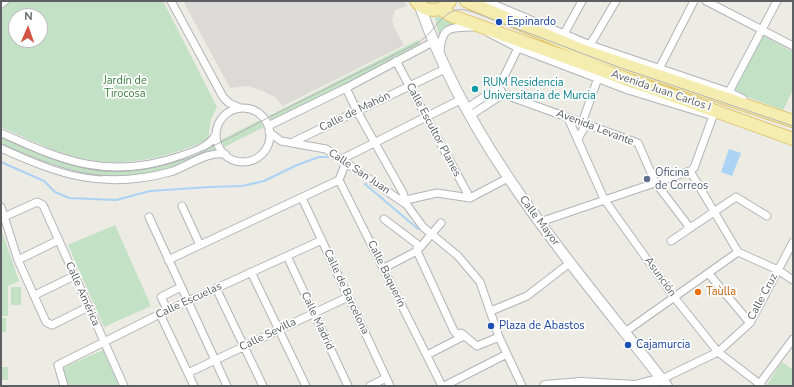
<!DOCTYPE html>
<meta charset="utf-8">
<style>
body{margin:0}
#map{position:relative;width:794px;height:387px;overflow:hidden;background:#ecebe4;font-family:"Nunito Sans",sans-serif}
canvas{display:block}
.frame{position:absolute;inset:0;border:2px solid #5c5e62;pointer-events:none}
.north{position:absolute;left:8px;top:8px;width:40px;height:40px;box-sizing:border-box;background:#fff;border:1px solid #bebfc0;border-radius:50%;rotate:2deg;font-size:11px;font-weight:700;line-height:16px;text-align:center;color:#5c5e62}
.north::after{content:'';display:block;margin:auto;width:14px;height:18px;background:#d35443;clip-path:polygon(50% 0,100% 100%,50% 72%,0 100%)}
</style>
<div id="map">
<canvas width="794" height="387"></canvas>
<div class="frame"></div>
<div class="north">N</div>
</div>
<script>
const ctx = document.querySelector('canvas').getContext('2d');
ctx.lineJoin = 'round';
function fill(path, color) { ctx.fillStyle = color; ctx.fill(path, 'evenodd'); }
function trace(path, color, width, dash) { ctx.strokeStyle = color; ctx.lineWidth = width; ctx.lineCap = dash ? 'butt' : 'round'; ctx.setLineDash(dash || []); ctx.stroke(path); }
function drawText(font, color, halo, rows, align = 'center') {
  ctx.font = font + ' "Nunito Sans",sans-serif'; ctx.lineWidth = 3.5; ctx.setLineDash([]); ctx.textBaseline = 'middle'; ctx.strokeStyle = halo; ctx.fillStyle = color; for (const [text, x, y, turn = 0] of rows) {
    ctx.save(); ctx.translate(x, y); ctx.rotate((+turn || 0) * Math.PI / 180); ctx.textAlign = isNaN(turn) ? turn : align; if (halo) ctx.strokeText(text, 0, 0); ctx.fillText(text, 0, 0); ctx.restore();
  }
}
fill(new Path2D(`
 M 183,1 L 404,1 L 407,6 L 395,10 L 392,20 L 394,27 L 404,45 L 283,106 L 275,97 L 265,92 L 248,86 L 230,88 Z`), '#dbdad6');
fill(new Path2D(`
 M 11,1 L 163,1 L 217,107 L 211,119 L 208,140 C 171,156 130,167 89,160 C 60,155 28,139 1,127 L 1,10 ZM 16,16 L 40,16 L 40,40 L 16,40 Z
 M 435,17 L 439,17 L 457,23 L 443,29 L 439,36 Z
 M 762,35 L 793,52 L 793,90 L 783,110 L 731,91 Z
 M 418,40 L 422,46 L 273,122 L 269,116 Z
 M 260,120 L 264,127 L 224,147 L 221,140 Z
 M 1,134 L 44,154 L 122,169 L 212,144 L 216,150 L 165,172 L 111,179 L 67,173 L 1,146 Z
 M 115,225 L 151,306 L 104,327 L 68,245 Z
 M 1,229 L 19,281 L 8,286 L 8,316 L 1,316 Z
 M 11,287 L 21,287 L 21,305 L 11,305 Z
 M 1,318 L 6,318 L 6,332 L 1,332 Z
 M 103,350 L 119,386 L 69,386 L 62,368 Z
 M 782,362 L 793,370 L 793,386 L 766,386 Z
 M 1,367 L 8,367 L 8,380 L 1,380 Z`), '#c3e1c4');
fill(new Path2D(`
 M 729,149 L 741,153 L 732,176 L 721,172 Z`), '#acd2f4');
trace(new Path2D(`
 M 1,162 L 44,181 L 55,192 L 69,198 L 116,200 L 150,191 L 209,187 L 242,186 L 264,181 L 297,165 L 319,157 L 330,157 L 340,163
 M 365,184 L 418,229`), '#acd2f4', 2);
const street = new Path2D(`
 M 171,1 L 223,97 L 229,103 L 240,108
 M 486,1 L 590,45 L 729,92 L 743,99
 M 706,1 L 793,46
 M 1,4 L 5,1
 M 489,33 L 518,48 L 628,90 L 713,116
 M 564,34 L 582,1
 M 590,45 L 616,1
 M 440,53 C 441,27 449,27 473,27
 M 396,61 L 470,198
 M 659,69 L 694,1
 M 346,88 L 357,111 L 403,193 L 407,205
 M 729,92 L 777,1
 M 503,94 L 638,143 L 655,182 L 690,228
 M 503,94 L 499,87 L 518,48
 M 467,108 L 499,87
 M216 135a27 27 0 1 1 54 0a27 27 0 1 1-54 0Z
 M 471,115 L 503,94
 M 568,118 L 604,199 L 674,297 L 718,352 L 761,385
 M 582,123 L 598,78
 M 268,126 L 346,88 L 433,42
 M 269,132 L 281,141 L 326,149 L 407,205 L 423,227 L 458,256 L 480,282 L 499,337 L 522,386
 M 1,133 C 65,162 110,180 181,156 C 193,152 210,147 216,134
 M 578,139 L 586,124
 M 295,141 L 447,68
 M 1,148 C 61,175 104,190 170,172 C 187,167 206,151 225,154
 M 342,159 L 462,99
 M 346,162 L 339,180 L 442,386
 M 690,171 L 738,252
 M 302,198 L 390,386
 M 406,200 L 437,193 L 470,198 L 508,178
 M 182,206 L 200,245
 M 1,207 L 18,260 L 46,322 L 52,325 L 88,307
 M 4,217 L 37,202 L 43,205 L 124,386
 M 149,217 L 227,386
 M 384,219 L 417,244 L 417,251 L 454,331 L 458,335 L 461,333 L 477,346 L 499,337
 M 540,222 L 690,171 L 694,168 L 713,116
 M 671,241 L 736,197 L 767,216
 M 287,256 L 348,386
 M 18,260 L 59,240
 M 168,260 L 339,180
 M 384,268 L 417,251 L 441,223
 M 251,272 L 306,386
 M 709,274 L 750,323
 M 216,288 L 263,386
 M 35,295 L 74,276
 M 168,311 L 161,297 L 181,287
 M 491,311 L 527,296 L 571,262
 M 160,314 L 194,386
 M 625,332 L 738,252 L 778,270 L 793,280
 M 427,355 L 464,336
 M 188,373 L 348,297
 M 662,379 L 718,352 L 750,323 L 793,242
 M 64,386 L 58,365 L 160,314 L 322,240
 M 370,386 L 386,378
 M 444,386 L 507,354
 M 758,386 L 793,339`);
const secondary = new Path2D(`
 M 420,6 C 470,151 575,267 667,386
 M 545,386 L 581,383 L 635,386 L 662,379`);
const primary = new Path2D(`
 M 416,1 C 425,13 441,13 450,1
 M 466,1 L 581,50 L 793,121
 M 440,9 L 452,16 L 793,139`);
trace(street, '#b1b3b7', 9);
trace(secondary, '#b3b5b9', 12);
trace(primary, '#e0c369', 14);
trace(street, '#fff', 7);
trace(secondary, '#fff', 10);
trace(primary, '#f5ecb0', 12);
trace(new Path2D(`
 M 1,137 C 33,151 65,167 101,171 C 167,177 224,140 281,111 C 326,89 371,66 416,44 C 439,31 443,1 473,12 L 618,67 L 793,126
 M 1,144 C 34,159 66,174 102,176`), '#b3b4b4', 1);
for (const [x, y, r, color] of [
 [499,22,4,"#1a4fb4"],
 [475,89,4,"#0f9aa8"],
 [647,179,4,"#5c6f8a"],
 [698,292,4,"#e8710a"],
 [491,326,4,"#1a4fb4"],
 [628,345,4,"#1a4fb4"]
]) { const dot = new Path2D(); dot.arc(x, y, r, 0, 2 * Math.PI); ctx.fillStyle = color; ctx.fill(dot); trace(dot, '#fff', 1.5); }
drawText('11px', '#164399', '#fff', [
 ["Espinardo",507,22],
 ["Plaza de Abastos",499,326],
 ["Cajamurcia",636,345]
], 'left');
drawText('11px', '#3f7e44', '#fff', [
 ["Jardín de",125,81],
 ["Tirocosa",125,94]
]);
drawText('11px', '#0d838f', '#fff', [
 ["RUM Residencia",483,83],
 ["Universitaria de Murcia",483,96]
], 'left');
drawText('11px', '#5c5e62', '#fff', [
 ["Avenida Juan Carlos I",661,91,19],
 ["Calle de Mahón",355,112,-26],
 ["Avenida Levante",595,128,21],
 ["Calle Escultor Planes",433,130,62],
 ["Calle San Juan",359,172,34],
 ["Calle Mayor",539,221,53],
 ["Calle Baquerín",386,274,64],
 ["Asunción",660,277,54],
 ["Calle de Barcelona",346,292,65],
 ["Calle América",82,294,66],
 ["Calle Cruz",763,297,-62],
 ["Calle Escuelas",189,301,-25],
 ["Calle Madrid",317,321,65],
 ["Calle Sevilla",268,335,-26]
]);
drawText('11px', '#4e5e75', '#fff', [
 ["Oficina",655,173],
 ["de Correos",655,186]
], 'left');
drawText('11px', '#c56008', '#fff', [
 ["Taùlla",706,292]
], 'left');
</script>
